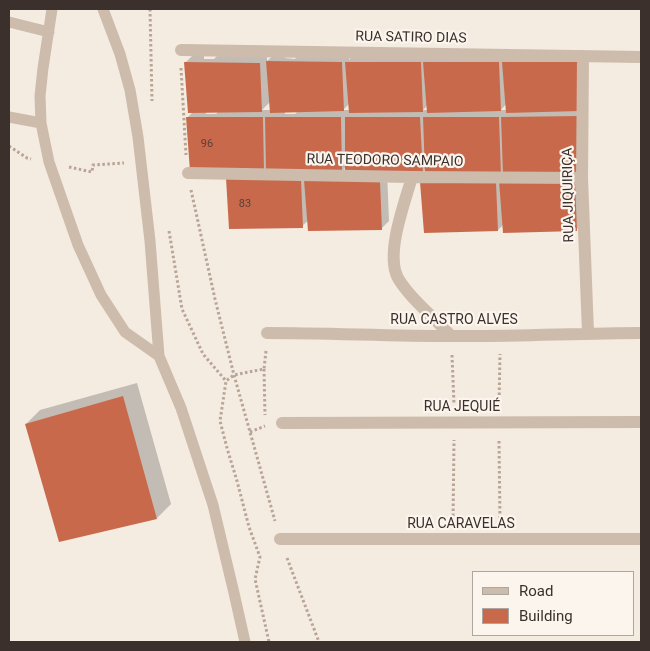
<!DOCTYPE html>
<meta charset="utf-8">
<style>
body{margin:0}
#map{position:relative;width:650px;height:651px;overflow:hidden;background:#f4ebe1;font-family:Roboto,sans-serif}
canvas{display:block}
.frame{position:absolute;inset:0;border:10px solid #3b302b;pointer-events:none}
.legend{position:absolute;left:472px;top:571px;width:162px;height:65px;box-sizing:border-box;background:#fbf5ee;border:1px solid #aea6a0;margin:0;padding:6px 9px;list-style:none;font-size:15px;color:#3b302b}
.legend li{display:flex;align-items:center;gap:10px;height:25px}
.legend b{width:25px;border:1px solid #aea6a0}
</style>
<div id="map">
<canvas width="650" height="651"></canvas>
<div class="frame"></div>
<ul class="legend">
<li><b style="height:6px;background:#cdbbac"></b>Road</li>
<li><b style="height:14px;background:#c8694b"></b>Building</li>
</ul>
</div>
<script>
const ctx = document.querySelector('canvas').getContext('2d');
ctx.lineJoin = 'round';
function fill(path, color) { ctx.fillStyle = color; ctx.fill(path, 'evenodd'); }
function trace(path, color, width, dash) { ctx.strokeStyle = color; ctx.lineWidth = width; ctx.lineCap = dash ? 'butt' : 'round'; ctx.setLineDash(dash || []); ctx.stroke(path); }
function drawText(font, color, halo, rows, align = 'center') {
  ctx.font = font + ' Roboto,sans-serif'; ctx.lineWidth = 4.5; ctx.setLineDash([]); ctx.textBaseline = 'middle'; ctx.strokeStyle = halo; ctx.fillStyle = color; for (const [text, x, y, turn = 0] of rows) {
    ctx.save(); ctx.translate(x, y); ctx.rotate((+turn || 0) * Math.PI / 180); ctx.textAlign = isNaN(turn) ? turn : align; if (halo) ctx.strokeText(text, 0, 0); ctx.fillText(text, 0, 0); ctx.restore();
  }
}
fill(new Path2D(`
 M 275,54 L 285,54 L 285,58 L 295,59 L 299,54 L 349,55 L 349,60 L 354,55 L 585,55 L 584,222 L 576,230 L 504,224 L 498,230 L 426,169 L 422,173 L 387,172 L 389,221 L 381,229 L 309,220 L 302,226 L 188,117 L 193,112 L 186,62 L 193,55 L 204,55 L 204,59 L 214,59 L 218,55 L 267,55 L 267,61 ZM 270,102 L 271,110 L 262,110 ZM 350,103 L 350,110 L 343,110 ZM 506,104 L 507,110 L 501,110 ZM 428,105 L 428,110 L 423,110 ZM 206,111 L 219,111 L 216,114 L 206,114 ZM 285,111 L 298,111 L 295,114 L 285,114 ZM 346,167 L 346,173 L 340,173 Z
 M 137,383 L 171,504 L 157,518 L 26,424 L 40,410 Z`), '#0003');
fill(new Path2D(`
 M 266,61 L 342,62 L 344,111 L 270,113 Z
 M 184,62 L 260,63 L 262,112 L 188,113 Z
 M 345,62 L 421,62 L 423,112 L 349,113 Z
 M 423,62 L 499,62 L 501,111 L 427,113 Z
 M 502,62 L 578,62 L 580,111 L 506,113 Z
 M 578,116 L 579,176 L 503,175 L 501,117 Z
 M 186,117 L 263,117 L 264,172 L 190,171 Z
 M 265,117 L 341,117 L 342,173 L 266,172 Z
 M 345,117 L 420,117 L 423,174 L 345,173 Z
 M 423,117 L 499,117 L 501,175 L 425,174 Z
 M 226,178 L 301,179 L 303,228 L 229,229 Z
 M 304,180 L 380,181 L 382,230 L 308,231 Z
 M 499,181 L 575,182 L 577,231 L 503,233 Z
 M 420,182 L 496,182 L 498,231 L 424,233 Z
 M 123,396 L 157,519 L 59,542 L 25,424 Z`), '#c8694b');
trace(new Path2D(`
 M 150,9 L 152,101
 M 181,68 L 186,155
 M 9,146 L 27,158 L 31,159
 M 69,167 L 92,172 L 93,165 L 124,163
 M 191,190 L 215,299 L 234,375 L 275,521
 M 169,231 L 182,309 L 203,354 L 226,381
 M 266,351 L 264,369 L 234,375 L 226,381 L 220,421 L 227,448 L 237,481 L 249,527 L 260,557 L 255,579 L 269,642
 M 452,355 L 454,404
 M 264,369 L 265,415
 M 499,405 L 500,354
 M 250,432 L 265,426
 M 499,441 L 500,520
 M 453,521 L 454,440
 M 287,558 L 319,642`), '#b9a596', 3, [2.5, 2.5]);
trace(new Path2D(`
 M 52,9 L 43,68 L 40,96 L 41,123 L 49,162 L 78,245 L 101,295 L 125,332 L 159,356
 M 103,9 L 120,54 L 130,90 L 138,137 L 150,241 L 159,356 L 181,408 L 213,505 L 234,593 L 245,642
 M 9,22 L 49,32
 M 9,117 L 41,123`), '#cdbbac', 11);
trace(new Path2D(`
 M 181,50 L 641,57
 M 583,56 L 582,178 L 588,333
 M 188,173 L 412,177 L 582,178
 M 412,177 C 405,202 386,251 397,276 C 399,281 404,287 408,292 C 421,308 438,321 451,336
 M 267,333 C 328,333 389,336 450,336 C 514,337 578,333 641,333
 M 282,423 L 641,422
 M 280,539 L 641,539`), '#cdbbac', 12);
drawText('11px', '#5e3e33', null, [
 ["96",207,144],
 ["83",245,204]
]);
drawText('14px', '#3b302b', '#fbf5ee', [
 ["RUA SATIRO DIAS",411,38,1],
 ["RUA TEODORO SAMPAIO",385,161,1],
 ["RUA JIQUIRIÇA",569,195,-91],
 ["RUA CASTRO ALVES",454,320],
 ["RUA JEQUIÉ",462,407],
 ["RUA CARAVELAS",461,524]
]);
</script>
